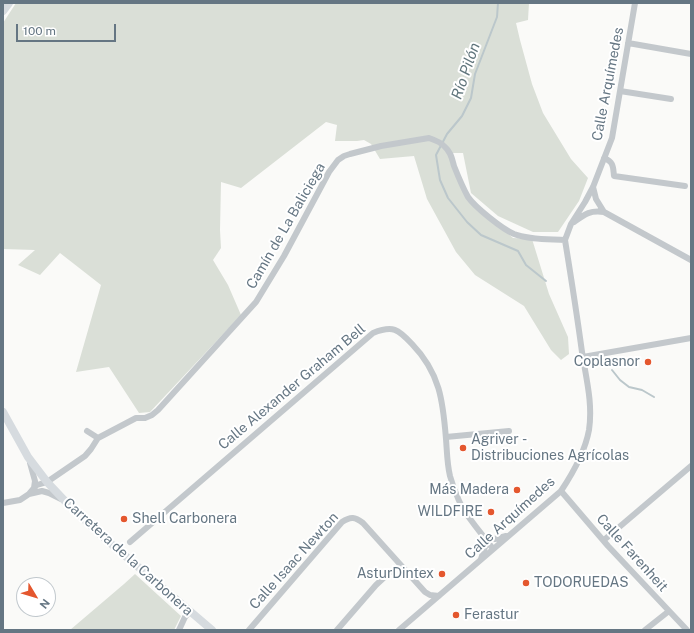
<!DOCTYPE html>
<meta charset="utf-8">
<style>
body{margin:0}
#map{position:relative;width:694px;height:633px;overflow:hidden;background:#fafaf8;font-family:"Public Sans",sans-serif}
canvas{display:block}
.frame{position:absolute;inset:0;border:4px solid #657683;pointer-events:none}
.north{position:absolute;left:16px;top:577px;width:40px;height:40px;box-sizing:border-box;background:#fff;border:1px solid #c1c8cd;border-radius:50%;rotate:128deg;font-size:11px;font-weight:700;line-height:16px;text-align:center;color:#657683}
.north::after{content:'';display:block;margin:auto;width:14px;height:18px;background:#e4572e;clip-path:polygon(50% 0,100% 100%,50% 72%,0 100%)}
.scale{position:absolute;left:16px;top:24px;width:100px;height:18px;box-sizing:border-box;border:2px solid #657683;border-top:0;padding-left:5px;font-size:12px;line-height:14px;white-space:nowrap;color:#657683;-webkit-text-stroke:3px #fff;paint-order:stroke}
</style>
<div id="map">
<canvas width="694" height="633"></canvas>
<div class="frame"></div>
<div class="north">N</div>
<div class="scale">100 m</div>
</div>
<script>
const ctx = document.querySelector('canvas').getContext('2d');
ctx.lineJoin = 'round';
function fill(path, color) { ctx.fillStyle = color; ctx.fill(path, 'evenodd'); }
function trace(path, color, width, dash) { ctx.strokeStyle = color; ctx.lineWidth = width; ctx.lineCap = dash ? 'butt' : 'round'; ctx.setLineDash(dash || []); ctx.stroke(path); }
function drawText(font, color, halo, rows, align = 'center') {
  ctx.font = font + ' "Public Sans",sans-serif'; ctx.lineWidth = 4; ctx.setLineDash([]); ctx.textBaseline = 'middle'; ctx.strokeStyle = halo; ctx.fillStyle = color; for (const [text, x, y, turn = 0] of rows) {
    ctx.save(); ctx.translate(x, y); ctx.rotate((+turn || 0) * Math.PI / 180); ctx.textAlign = isNaN(turn) ? turn : align; if (halo) ctx.strokeText(text, 0, 0); ctx.fillText(text, 0, 0); ctx.restore();
  }
}
fill(new Path2D(`
 M 16,3 L 529,3 L 528,20 L 516,23 L 520,40 L 532,84 L 543,113 L 571,159 L 588,178 L 579,201 L 558,232 L 533,232 L 498,216 L 471,193 L 463,153 L 450,153 L 467,195 L 513,238 L 532,239 L 549,294 L 568,337 L 569,354 L 561,360 L 551,350 L 524,306 L 475,275 L 456,252 L 427,199 L 414,156 L 380,159 L 371,144 L 364,140 L 357,141 L 335,141 L 337,125 L 326,122 L 241,188 L 221,182 L 220,230 L 221,248 L 213,260 L 228,285 L 241,315 L 150,412 L 139,413 L 109,367 L 76,372 L 101,285 L 60,253 L 40,275 L 18,265 L 35,250 L 3,249 L 3,23 Z
 M 135,574 L 181,616 L 174,630 L 70,630 L 124,584 Z`), '#dadfd7');
trace(new Path2D(`
 M 498,3 L 497,17 L 475,74 L 471,98 L 462,116 L 447,134 L 436,155 L 440,180 L 448,198 L 467,222 L 481,235 L 518,251 L 526,265 L 546,281
 M 612,370 L 620,380 L 629,387 L 642,390 L 654,397`), '#bbc7cb', 2);
trace(new Path2D(`
 M 628,43 L 691,54
 M 620,91 L 671,99
 M 604,158 C 614,162 613,167 614,176 L 685,186
 M 593,187 L 596,199 L 604,212
 M 574,222 C 585,214 590,210 604,212 L 691,260
 M 583,357 L 691,338
 M 87,431 L 98,438
 M 446,437 L 509,431
 M 30,463 L 35,481 L 34,488
 M 561,491 L 608,546 L 687,630
 M 29,494 L 34,488 L 37,485 L 47,482 L 85,456 L 91,449 L 98,438 L 136,418 L 145,418 L 152,415 L 158,410 L 256,302 L 284,256 L 329,172 L 338,160 L 344,156 L 350,154 L 381,146 L 429,138 C 435,140 441,142 445,147 C 451,152 452,159 454,166 C 458,176 463,188 468,197 C 475,207 502,229 514,234 C 530,240 548,239 565,240
 M 3,503 L 20,500 L 29,494 L 42,491 L 49,493 L 61,499
 M 484,537 L 495,539 L 506,536
 M 604,540 L 691,466
 M 130,542 L 373,333 C 393,325 398,329 412,344 C 440,373 443,401 446,439 C 447,451 447,464 450,476 C 453,486 457,497 462,507 C 471,522 483,535 493,549
 M 481,559 L 485,547 L 484,537
 M 179,630 L 185,617 L 190,611
 M 249,630 L 342,522 C 351,516 355,517 363,523 L 425,592 L 430,595 L 439,596
 M 337,630 L 376,585 L 390,572
 M 399,630 L 561,491 C 573,473 585,452 589,430 C 593,403 586,378 582,352 C 577,315 571,277 565,240 L 571,224 L 585,202 L 593,187 L 612,138 L 635,3
 M 645,630 L 669,611`), '#c3c8cc', 6);
trace(new Path2D(`
 M 3,11 L 9,3
 M 3,412 L 28,457 L 47,482 L 64,500 L 102,536 L 212,630`), '#d6dbdf', 8);
for (const [x, y, r, color] of [
 [648,362,4,"#e4572e"],
 [463,448,4,"#e4572e"],
 [517,490,4,"#e4572e"],
 [491,512,4,"#e4572e"],
 [124,519,4,"#e4572e"],
 [442,574,4,"#e4572e"],
 [526,583,4,"#e4572e"],
 [456,615,4,"#e4572e"]
]) { const dot = new Path2D(); dot.arc(x, y, r, 0, 2 * Math.PI); ctx.fillStyle = color; ctx.fill(dot); trace(dot, '#fff', 1.5); }
drawText('14px', '#657683', '#fff', [
 ["Calle Arquímedes",608,84,-79],
 ["Camín de La Baliciega",286,226,-60],
 ["Calle Alexander Graham Bell",292,387,-40],
 ["Calle Arquímedes",510,518,-42],
 ["Calle Farenheit",632,553,48],
 ["Carretera de la Carbonera",128,557,42],
 ["Calle Isaac Newton",294,561,-48]
]);
drawText('14px', '#657683', '#fff', [
 ["Coplasnor",640,362],
 ["Agriver -",471,440,"left"],
 ["Distribuciones Agrícolas",471,456,"left"],
 ["Más Madera",509,490],
 ["WILDFIRE",483,512],
 ["Shell Carbonera",132,519,"left"],
 ["AsturDintex",434,574],
 ["TODORUEDAS",534,583,"left"],
 ["Ferastur",464,615,"left"]
], 'right');
drawText('italic 15px', '#60757c', '#fff', [
 ["Río Pilón",466,71,-71]
]);
</script>
